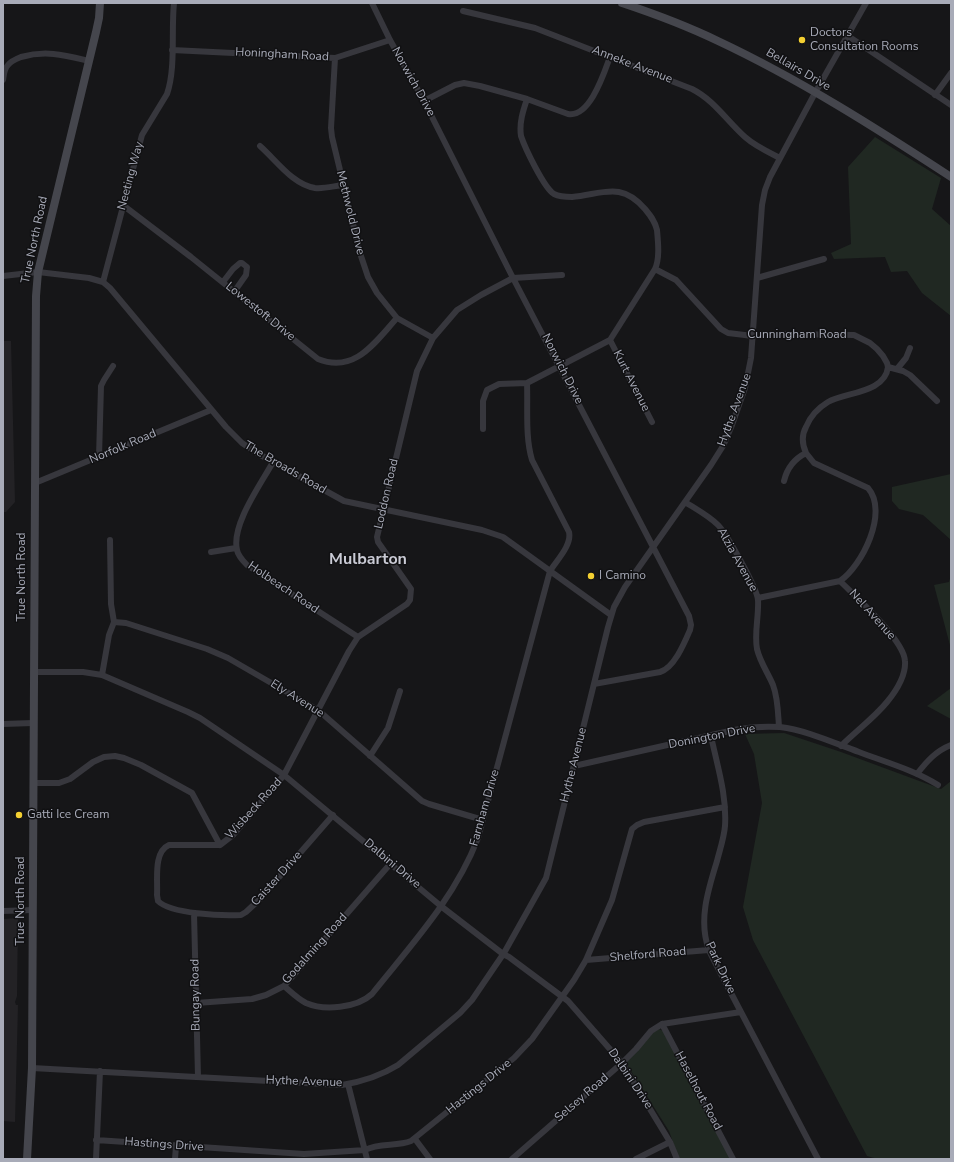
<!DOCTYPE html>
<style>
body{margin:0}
#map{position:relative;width:954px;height:1162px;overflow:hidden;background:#161618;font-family:"Nunito Sans",sans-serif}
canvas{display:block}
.frame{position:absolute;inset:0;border:4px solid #a8abb8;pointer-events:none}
</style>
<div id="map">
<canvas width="954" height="1162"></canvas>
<div class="frame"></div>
</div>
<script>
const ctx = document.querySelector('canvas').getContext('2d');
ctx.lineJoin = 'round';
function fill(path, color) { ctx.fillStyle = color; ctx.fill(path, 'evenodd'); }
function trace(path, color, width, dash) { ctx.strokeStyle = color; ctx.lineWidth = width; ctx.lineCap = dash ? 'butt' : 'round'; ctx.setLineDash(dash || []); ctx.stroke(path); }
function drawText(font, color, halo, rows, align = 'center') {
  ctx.font = font + ' "Nunito Sans",sans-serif'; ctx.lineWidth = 3; ctx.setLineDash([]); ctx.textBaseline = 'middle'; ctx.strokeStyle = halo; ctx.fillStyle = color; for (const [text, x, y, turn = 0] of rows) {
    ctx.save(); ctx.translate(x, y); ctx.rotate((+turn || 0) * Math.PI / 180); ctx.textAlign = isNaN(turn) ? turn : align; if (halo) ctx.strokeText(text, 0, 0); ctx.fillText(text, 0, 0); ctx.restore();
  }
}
fill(new Path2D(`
 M 3,341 L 11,341 L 15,502 L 6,512 L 3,512 Z
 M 18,918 L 17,996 L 15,1002 L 16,1005 L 18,1005 L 15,1122 L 3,1121 L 3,919 Z`), '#232225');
fill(new Path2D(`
 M 875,137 L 941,178 L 932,209 L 951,226 L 951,316 L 922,293 L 907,271 L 891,272 L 885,257 L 834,259 L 831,253 L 851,244 L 848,167 Z
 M 951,474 L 951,540 L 923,515 L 899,509 L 892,501 L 892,487 Z
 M 951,575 L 951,649 L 934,585 L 949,582 Z
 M 951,688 L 951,719 L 927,706 Z
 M 784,733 L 841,752 L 941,789 L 951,781 L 951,1159 L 878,1159 L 867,1156 L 753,940 L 743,907 L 762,803 L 754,754 L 745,734 Z
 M 659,1029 L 663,1031 L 731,1159 L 679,1159 L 669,1131 L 626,1063 L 647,1036 Z`), '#202822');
trace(new Path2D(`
 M 372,3 L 390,40 L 424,101 L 513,278 L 689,616 L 691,625 L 690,630 C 684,644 674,668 660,672 L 594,684
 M 463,11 L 535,28 L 692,89 C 714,100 727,121 745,137 C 755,146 768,152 780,158
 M 848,36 L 951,105
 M 172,50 L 335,58 L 390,40
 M 335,58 L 331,128 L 332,137 L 360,253 L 368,277 L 377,293 L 397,318 L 433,338
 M 3,80 C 4,75 4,69 8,65 C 11,61 16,59 21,57 C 46,50 64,55 89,61
 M 935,95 L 951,73
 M 424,101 L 455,85 L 464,83 L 480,86 L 527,99 L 568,114 C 590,118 604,73 610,57
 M 260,146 C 276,160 293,185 315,188 C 324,189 334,186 343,185
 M 124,206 L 191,257 L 318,359 C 355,374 375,342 397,318
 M 655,269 L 676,280 L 721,329 L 728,333 L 753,336 L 778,334 L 854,335 L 870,343 L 877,349 L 883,356 L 887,363 L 888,367 L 903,371 L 910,375 L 937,401
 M 3,276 L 38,272 L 89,278 L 103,282 L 110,288 L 226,427 L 242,443 L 257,453 L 344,501 L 482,530 L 503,537 L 611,615
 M 757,278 L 824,259
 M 103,282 L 142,135 L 167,94 C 176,68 171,31 174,3
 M 223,282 L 233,269 L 240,263 L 242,263 L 247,267 L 246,275 L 234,292
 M 610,340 L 652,422
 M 897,369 L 906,358 L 910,348
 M 483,429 L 483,401 L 487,390 L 499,384 L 527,383 L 610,340 L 655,269 C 660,258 658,242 657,230 C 655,221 650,215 645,209 C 621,181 603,194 572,197 C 566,197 560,197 554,194 C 544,188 525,148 521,136 C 519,123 523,111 527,99
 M 99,457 L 101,386 L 104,380 L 113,366
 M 273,462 C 261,484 231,525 237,550 C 238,556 243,561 247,565 L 358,637
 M 784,481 C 787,468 794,459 806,453 C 802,444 801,436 806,427 C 810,417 818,408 828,402 C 846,392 885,393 888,367
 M 35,483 L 211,410
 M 685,502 C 696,509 709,516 718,525 C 727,534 757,588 758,600 C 759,616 754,633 757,649 C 760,662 768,673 773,685 C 778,698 778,713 779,727
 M 211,552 L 236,548
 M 840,581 C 856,597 904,640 905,661 C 906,675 896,691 887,702 C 874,718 856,731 841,746
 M 758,598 L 840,581 C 862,566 889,512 868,488 L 814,463 L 806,453
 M 114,622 L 126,623 L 207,649 L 228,658 L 318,710 L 422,801 L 429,804 L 483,820
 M 34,672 L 83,672 L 102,675 L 188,712 L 200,718 L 284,775 L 442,907 L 503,954 L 509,957 L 517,963 L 568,1001 L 622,1063 L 670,1142 L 677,1159
 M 102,675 L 109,635 L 114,622 L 111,604 L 110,540
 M 3,724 L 33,723
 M 711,736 C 717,765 727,795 725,826 C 724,838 720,849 717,861 C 708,890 698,921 709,950 C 712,958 717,965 720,972 L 818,1159
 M 370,756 L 388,728 L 400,691
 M 574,766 L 734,730 C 749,727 764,726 780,727 C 806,730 834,743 859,752 C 885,762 914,770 938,785
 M 917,774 C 927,761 936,751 951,745
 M 33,783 L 59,783 L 70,779 L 93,762 L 104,757 L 115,756 L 124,758 L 141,765 L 192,793 L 220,845
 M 333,815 L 260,899 L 246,912 L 241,915 C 222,916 171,914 158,901 L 157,895 C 158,880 153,852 169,845 L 220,845 L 233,835 L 284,775 L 349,651 L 358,637 L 407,604 L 410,600 L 411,589 L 378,542 L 377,537 L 417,371 L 433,338 L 457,310 L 481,295 L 513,278 L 562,275
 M 3,911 L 33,910
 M 194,913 L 198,1077
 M 586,960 L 709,950
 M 284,986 C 291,992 298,999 306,1003 C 324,1011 357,1008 372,994 C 411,945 455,898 478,838 L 550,571 C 557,560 572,545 569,532 L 532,460 C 525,437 528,408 527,383
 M 196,1003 L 252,999 L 266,995 L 284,986 L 391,863
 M 662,1024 L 733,1159
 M 32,1068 L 342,1085 C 360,1082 382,1075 398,1065 L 460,1013 L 472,1000 L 504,953 L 546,878 L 548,870 L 608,627 L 614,607 L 625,587 L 711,465 L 723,446 L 732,425 L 745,388 L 751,358 L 762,205 L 765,190 L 770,177 L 815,93 L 866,3
 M 348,1084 L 367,1159
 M 415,1139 L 430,1159
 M 96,1140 L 304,1154 L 365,1150 C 379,1142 397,1147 411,1141 L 514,1058 L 532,1039 L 574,980 L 586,960 L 612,900 L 632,829 L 637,825 L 644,822 L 725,807
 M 96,1159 L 100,1071
 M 175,1159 L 176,1146
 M 512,1159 L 622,1063 L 636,1049 L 651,1031 L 662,1024 L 741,1012
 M 636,1159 L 670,1142`), '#37373d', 6);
trace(new Path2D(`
 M 622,3 C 655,14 687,26 718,41 C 799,79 876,128 951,177
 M 27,1159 L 32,1068 L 36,296 L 38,272 L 96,32 L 99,18 L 100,3`), '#45464d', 8);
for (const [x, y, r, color] of [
 [802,40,4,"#f4d032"],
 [591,576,4,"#f4d032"],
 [19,815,4,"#f4d032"]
]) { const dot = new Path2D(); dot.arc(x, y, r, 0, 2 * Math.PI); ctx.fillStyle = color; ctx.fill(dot); trace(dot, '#111113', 1.5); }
drawText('12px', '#a8abb8', '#111113', [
 ["Doctors",810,33],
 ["Consultation Rooms",810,47],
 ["I Camino",599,576],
 ["Gatti Ice Cream",27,815]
], 'left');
drawText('12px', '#a8abb8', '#111113', [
 ["Honingham Road",282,55,3],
 ["Anneke Avenue",632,65,21],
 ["Bellairs Drive",798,70,30],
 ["Norwich Drive",413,82,61],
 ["Neeting Way",131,176,-75],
 ["Methwold Drive",350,213,76],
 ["True North Road",35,240,-78],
 ["Lowestoft Drive",260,312,39],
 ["Cunningham Road",797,335],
 ["Norwich Drive",562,369,63],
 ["Kurt Avenue",631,381,63],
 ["Hythe Avenue",735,410,-70],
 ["Norfolk Road",123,447,-23],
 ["The Broads Road",285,468,30],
 ["Loddon Road",387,494,-77],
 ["Alzia Avenue",737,560,61],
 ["True North Road",22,577,-90],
 ["Holbeach Road",283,588,34],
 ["Nel Avenue",872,615,48],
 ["Ely Avenue",297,699,32],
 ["Donington Drive",712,737,-11],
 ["Hythe Avenue",574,765,-76],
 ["Farnham Drive",485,808,-74],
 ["Wisbeck Road",254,809,-48],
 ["Dalbini Drive",392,864,40],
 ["Caister Drive",277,879,-48],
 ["True North Road",21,901,-90],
 ["Godalming Road",315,949,-48],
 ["Shelford Road",648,955,-5],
 ["Park Drive",720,968,65],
 ["Bungay Road",196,995,-91],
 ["Dalbini Drive",630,1079,56],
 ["Hythe Avenue",304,1082,2],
 ["Hastings Drive",479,1087,-39],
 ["Haselhout Road",698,1091,62],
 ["Selsey Road",582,1098,-41],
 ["Hastings Drive",164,1145,4]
]);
drawText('bold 16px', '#c9cad4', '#111113', [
 ["Mulbarton",368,560]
]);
</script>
